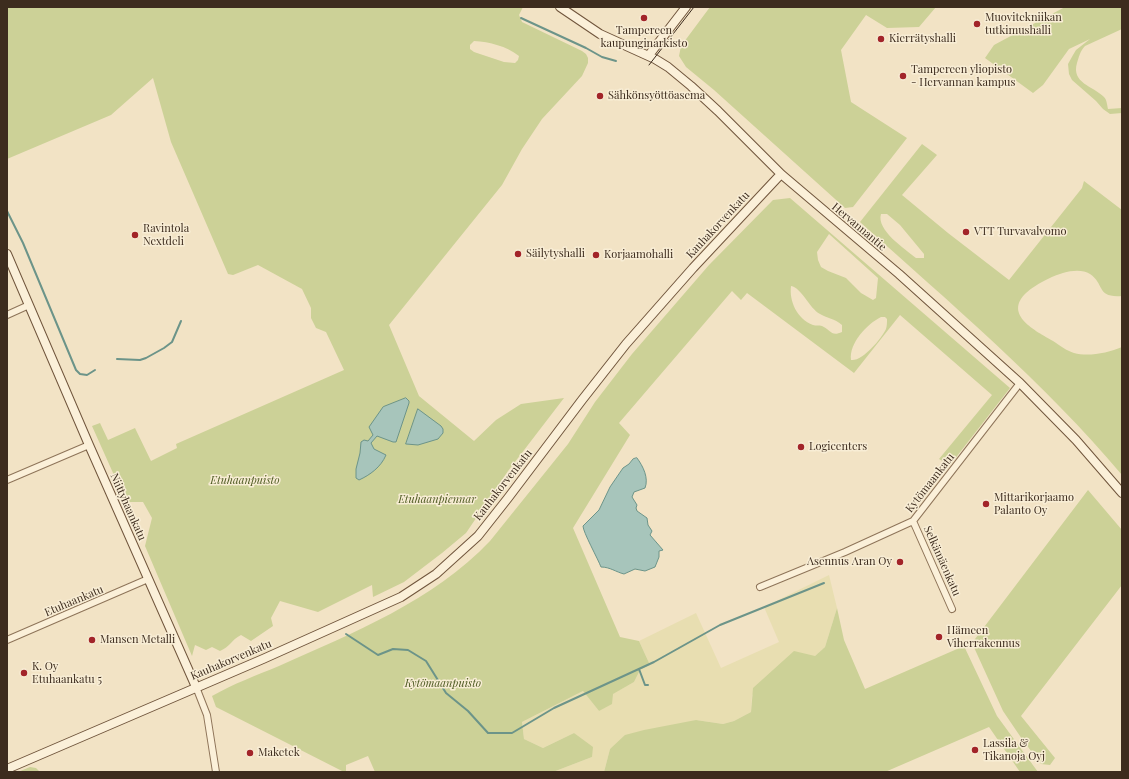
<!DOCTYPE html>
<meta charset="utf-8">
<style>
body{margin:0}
#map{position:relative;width:1129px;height:779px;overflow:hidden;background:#f2e3c5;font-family:"Playfair Display",serif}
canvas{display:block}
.frame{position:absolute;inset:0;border:8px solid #3d2c1e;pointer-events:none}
</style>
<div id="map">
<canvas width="1129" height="779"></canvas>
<div class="frame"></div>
</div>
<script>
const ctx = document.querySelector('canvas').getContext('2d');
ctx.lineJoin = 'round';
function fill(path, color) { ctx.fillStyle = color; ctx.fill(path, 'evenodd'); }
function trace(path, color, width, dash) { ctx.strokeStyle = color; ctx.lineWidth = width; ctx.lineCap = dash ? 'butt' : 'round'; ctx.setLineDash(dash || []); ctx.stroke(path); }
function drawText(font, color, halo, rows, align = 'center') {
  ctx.font = font + ' "Playfair Display",serif'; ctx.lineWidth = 3; ctx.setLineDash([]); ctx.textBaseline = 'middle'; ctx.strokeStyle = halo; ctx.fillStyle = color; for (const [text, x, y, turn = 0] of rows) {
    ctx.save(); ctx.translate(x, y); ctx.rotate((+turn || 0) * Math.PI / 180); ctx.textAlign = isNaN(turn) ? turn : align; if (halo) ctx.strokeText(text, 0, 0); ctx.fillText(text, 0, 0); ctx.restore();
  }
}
fill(new Path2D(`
 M 829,575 L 837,608 L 825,647 L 815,656 L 752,695 L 751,712 L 734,721 L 723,724 L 696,720 L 610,749 L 604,772 L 553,772 L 592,757 L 574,733 L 543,748 L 524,739 L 522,722 L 583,691 L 599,711 L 612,694 L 634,682 L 640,670 L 650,665 L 639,641 L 696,613 L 721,668 L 779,642 L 764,607 Z`), '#e8deb1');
fill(new Path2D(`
 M 7,7 L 523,7 L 519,15 L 522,22 L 582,51 L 586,54 L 588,58 L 588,63 L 582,76 L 542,119 L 522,149 L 502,185 L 389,325 L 419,396 L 474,441 L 496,420 L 521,404 L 564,398 L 508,471 L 466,533 L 442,553 L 404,582 L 373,597 L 372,585 L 318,612 L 280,601 L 271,618 L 273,626 L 251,641 L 241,635 C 231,640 230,647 220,651 L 212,647 L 206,650 L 195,645 L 192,656 L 145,546 L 152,518 L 143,502 L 126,502 L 92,426 L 100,423 L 108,440 L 135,428 L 151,461 L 177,448 L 176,444 L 344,370 L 326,332 L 316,328 L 311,318 L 311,308 L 302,289 L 258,265 L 233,275 L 228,274 L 171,142 L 153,78 L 111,115 L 7,159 ZM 474,41 C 490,42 506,46 519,56 L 518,60 L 515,63 L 504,62 L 474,52 L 470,49 L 470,45 Z
 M 710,7 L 936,7 L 919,27 L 887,28 L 866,15 L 841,50 L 851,102 L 907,138 L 853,207 L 845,208 L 714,90 L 686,67 L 679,56 L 681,46 Z
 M 1065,7 L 1122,7 L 1122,29 L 1085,46 C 1080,51 1079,57 1077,63 C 1071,83 1093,86 1104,97 C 1107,100 1107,105 1108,109 L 1122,108 L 1122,113 L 1110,114 L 1103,109 L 1096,101 L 1072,80 L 1069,74 L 1068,64 L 1073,55 L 1076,50 L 1090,39 L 1069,49 L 1043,85 L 1033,93 L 985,58 L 994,45 Z
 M 922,144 L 937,155 L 902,195 L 948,233 L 1009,280 L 1082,188 L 1084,181 L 1122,210 L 1122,296 C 1096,298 1105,284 1090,274 C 1073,263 1038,282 1026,293 C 1003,315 1036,331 1053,341 C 1059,345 1067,351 1074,353 C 1088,357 1108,353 1122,347 L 1122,475 C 1044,382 950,303 860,222 ZM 881,214 L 887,214 L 900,225 L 924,254 L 924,258 L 916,258 C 905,249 876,230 881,214 Z
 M 790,198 L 1010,388 L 950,465 L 939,459 L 992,395 L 900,315 L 854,373 L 747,293 L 741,300 L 732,291 L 619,423 L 630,435 L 573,528 L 620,637 L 639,641 L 650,665 L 640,670 L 634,682 L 613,694 L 612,704 L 599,711 L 583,691 L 522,722 L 524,739 L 543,748 L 574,733 L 593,747 L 592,757 L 553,772 L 375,772 L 368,756 L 346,765 L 346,772 L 344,772 L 216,707 L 212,696 C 233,684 257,675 279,666 C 353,633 433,601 490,541 L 568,444 L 595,402 L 632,354 L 709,265 L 773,200 ZM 829,234 L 878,278 L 876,298 L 873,300 L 861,293 L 846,278 L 828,271 L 821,267 L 818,260 L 817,252 ZM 791,286 C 802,288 809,308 820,314 C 828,319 834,318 842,325 L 842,332 C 831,337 831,330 822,326 C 819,325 816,326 813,325 C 797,319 789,301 791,286 ZM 881,317 L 885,317 L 887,319 C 887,322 887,326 886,329 C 882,338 862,362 851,360 C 849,343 867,324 881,317 Z
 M 1088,490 L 1122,530 L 1122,585 L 1021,716 L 1055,758 L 1050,765 L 1041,764 L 1022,739 L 1003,711 L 972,643 Z
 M 837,608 L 844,640 L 865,689 L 964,646 L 997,716 L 1038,772 L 1020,772 L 989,727 L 885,772 L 604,772 L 610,749 L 625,735 L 644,730 L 696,720 L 723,724 L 734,721 L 751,712 L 753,688 L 794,651 L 815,656 L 825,647 Z
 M 30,767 L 36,768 L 40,772 L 18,772 Z`), '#ccd197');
const water = new Path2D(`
 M 406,398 L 409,401 L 409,403 L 396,442 L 393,442 L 377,436 L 371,443 L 374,449 L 386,455 C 381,467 370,475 359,480 L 356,478 L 356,469 L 360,453 L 361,442 L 364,440 L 368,441 L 373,435 L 369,427 L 383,407 Z
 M 418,409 L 441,426 L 443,429 L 443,433 L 438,439 L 418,445 L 406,444 Z
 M 637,458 C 643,466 649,478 645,488 L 634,492 L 632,497 L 637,505 L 636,508 L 637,511 L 647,518 L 648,525 L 652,531 L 650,535 L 663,550 L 659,551 L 659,557 L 655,567 L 645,571 L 635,569 L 624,574 C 616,572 610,567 601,567 C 598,559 583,532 583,526 L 599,510 L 610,487 L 623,468 L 629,464 L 633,459 Z`);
fill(water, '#a7c5bb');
trace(water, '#6c9489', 1);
trace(new Path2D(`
 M 521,18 L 586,48 L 602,57 L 616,61
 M 7,211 L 23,243 L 76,370 L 80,374 L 87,375 L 95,370
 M 117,359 L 140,360 L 146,358 L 164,348 L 172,342 L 181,321
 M 346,634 L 378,655 L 393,649 L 408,650 L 426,661 L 446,693 L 468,711 L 488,733 L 512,733 L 554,708 L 654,662 L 720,625 L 824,583
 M 639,669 L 645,685 L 648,685`), '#6c9489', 2);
const street = new Path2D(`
 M 7,315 L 29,305
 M 7,480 L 89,445
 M 913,521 L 952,609
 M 760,587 L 845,552 L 913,521 L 1020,383
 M 7,640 L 148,579
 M 196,687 L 207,715 L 216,772`);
const secondary = new Path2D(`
 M 560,7 L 600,34 L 655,59 L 668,67 L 691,86 L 718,111 L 781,174 L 899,274 L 1020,383 L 1076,440 L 1122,493
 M 649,55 L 686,7
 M 7,254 L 89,445 L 196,687
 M 7,769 L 263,659 L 401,597 L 436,574 L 478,536 L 508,498 L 582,400 L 626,344 L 693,268 L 781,174`);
trace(street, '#8e7459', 8);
trace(secondary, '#70553c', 10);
trace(street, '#fbf0d9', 6);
trace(secondary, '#fbf0d9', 8);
trace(new Path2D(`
 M 649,65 L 694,7`), '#3d2c1e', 1);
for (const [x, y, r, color] of [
 [644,18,4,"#a22429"],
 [977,24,4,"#a22429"],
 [881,39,4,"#a22429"],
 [903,76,4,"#a22429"],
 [600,96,4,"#a22429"],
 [966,232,4,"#a22429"],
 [135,235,4,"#a22429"],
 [518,254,4,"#a22429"],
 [596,255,4,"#a22429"],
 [801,447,4,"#a22429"],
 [986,504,4,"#a22429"],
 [900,562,4,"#a22429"],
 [939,637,4,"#a22429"],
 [92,640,4,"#a22429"],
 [24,673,4,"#a22429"],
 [975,750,4,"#a22429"],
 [250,753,4,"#a22429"]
]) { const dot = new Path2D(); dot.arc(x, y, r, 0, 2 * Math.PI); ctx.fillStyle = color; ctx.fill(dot); trace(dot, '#f8edd5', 1.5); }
drawText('11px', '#3d2c1e', '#f8edd5', [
 ["Muovitekniikan",985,18],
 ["tutkimushalli",985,31],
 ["Tampereen",644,31,"center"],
 ["kaupunginarkisto",644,44,"center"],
 ["Kierrätyshalli",889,39],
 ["Tampereen yliopisto",911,70],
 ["- Hervannan kampus",911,83],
 ["Sähkönsyöttöasema",608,96],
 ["Ravintola",143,229],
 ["Nextdeli",143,242],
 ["VTT Turvavalvomo",974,232],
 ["Säilytyshalli",526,254],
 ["Korjaamohalli",604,255],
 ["Logicenters",809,447],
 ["Mittarikorjaamo",994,498],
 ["Palanto Oy",994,511],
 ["Asennus Aran Oy",892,562,"right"],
 ["Hämeen",947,631],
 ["Viherrakennus",947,644],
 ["Mansen Metalli",100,640],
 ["K. Oy",32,667],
 ["Etuhaankatu 5",32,680],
 ["Lassila &",983,744],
 ["Tikanoja Oyj",983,757],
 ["Maketek",258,753]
], 'left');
drawText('11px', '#3d2c1e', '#f8edd5', [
 ["Kauhakorvenkatu",718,225,-47],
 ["Hervannantie",859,227,40],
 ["Kytömaankatu",930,483,-52],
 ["Kauhakorvenkatu",503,485,-52],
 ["Niittyhaankatu",128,507,66],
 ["Selkämäenkatu",942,561,66],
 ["Etuhaankatu",74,601,-23],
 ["Kauhakorvenkatu",231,660,-23]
]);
drawText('italic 11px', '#4f5b23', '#f8edd5', [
 ["Etuhaanpuisto",245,481],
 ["Etuhaanpiennar",437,500],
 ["Kytömaanpuisto",443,684]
]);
</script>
